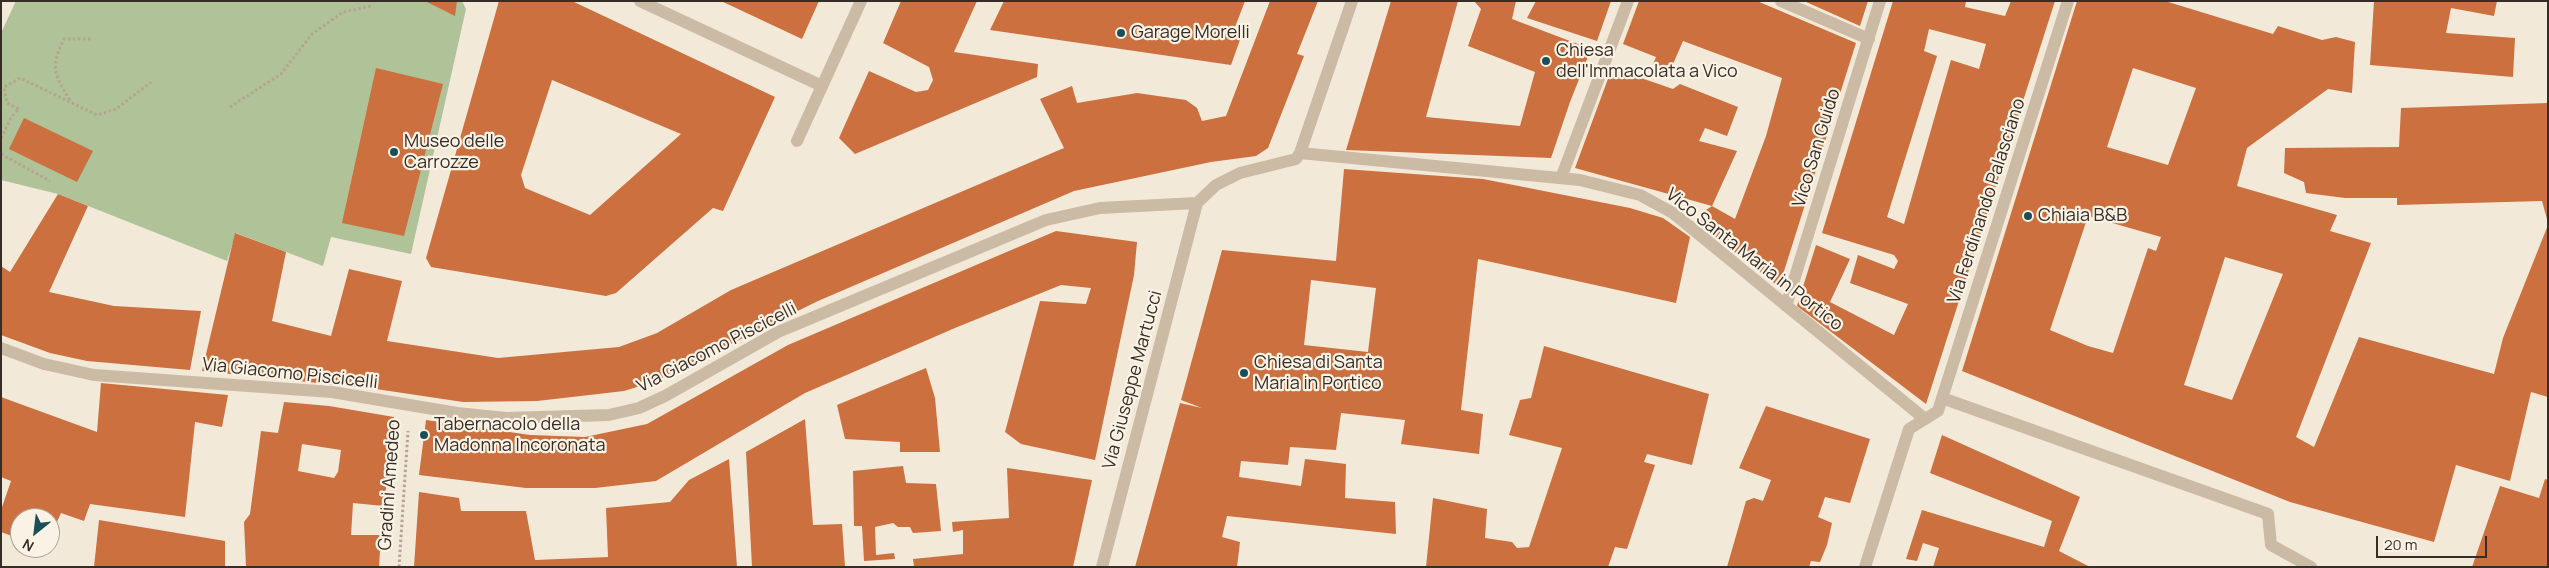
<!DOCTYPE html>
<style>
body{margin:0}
#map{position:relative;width:2549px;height:568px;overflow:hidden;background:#f2e9d9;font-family:Manrope,sans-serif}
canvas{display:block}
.frame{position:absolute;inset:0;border:2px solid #362d26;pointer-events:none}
.north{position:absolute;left:10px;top:508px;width:50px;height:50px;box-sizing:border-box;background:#faf3e5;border:1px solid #aca499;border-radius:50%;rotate:209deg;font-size:14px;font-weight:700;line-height:20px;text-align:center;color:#362d26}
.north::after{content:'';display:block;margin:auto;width:18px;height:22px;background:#1a4e59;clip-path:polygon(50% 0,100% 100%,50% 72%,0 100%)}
.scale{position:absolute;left:2376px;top:536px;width:111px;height:22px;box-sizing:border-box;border:2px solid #362d26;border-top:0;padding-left:6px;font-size:15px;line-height:18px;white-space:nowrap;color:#362d26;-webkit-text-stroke:4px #faf3e5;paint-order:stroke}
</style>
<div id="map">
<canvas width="2549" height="568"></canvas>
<div class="frame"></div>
<div class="north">N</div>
<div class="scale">20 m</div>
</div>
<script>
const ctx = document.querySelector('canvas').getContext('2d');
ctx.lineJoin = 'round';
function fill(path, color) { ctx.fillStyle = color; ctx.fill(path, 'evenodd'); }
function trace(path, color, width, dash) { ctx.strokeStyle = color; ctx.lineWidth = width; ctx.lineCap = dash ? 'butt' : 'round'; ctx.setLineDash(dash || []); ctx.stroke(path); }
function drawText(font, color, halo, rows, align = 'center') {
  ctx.font = font + ' Manrope,sans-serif'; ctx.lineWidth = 4.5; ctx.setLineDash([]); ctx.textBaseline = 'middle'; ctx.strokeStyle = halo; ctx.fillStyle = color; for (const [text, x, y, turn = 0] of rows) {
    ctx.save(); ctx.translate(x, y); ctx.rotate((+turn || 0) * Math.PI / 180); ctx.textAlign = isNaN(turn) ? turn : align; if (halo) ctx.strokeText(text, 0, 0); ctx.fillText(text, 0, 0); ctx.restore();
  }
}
fill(new Path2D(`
 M 16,1 L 462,1 L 466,9 L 411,254 L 331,237 L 323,266 L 236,233 L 227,261 L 58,194 L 1,180 L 1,33 Z`), '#afc298');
fill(new Path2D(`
 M 425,1 L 457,1 L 455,16 Z
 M 499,1 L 572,1 L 775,97 L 723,211 L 713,208 L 616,293 L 606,296 L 431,267 L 426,258 ZM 552,80 L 681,134 L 590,215 L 525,188 L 521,175 Z
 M 721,1 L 819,1 L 802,39 Z
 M 901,1 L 977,1 L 954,52 L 1038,64 L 1037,77 L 855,154 L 839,138 L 869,71 L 916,92 L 928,90 L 933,80 L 929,67 L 883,43 Z
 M 1004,1 L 1245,1 L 1232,35 L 1241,37 L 1231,65 L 990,30 Z
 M 1270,1 L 1318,1 L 1297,54 L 1304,56 L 1268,148 L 1256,156 L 1211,162 L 1074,191 L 818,301 L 656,381 L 624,391 L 537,401 L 463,402 L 376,389 L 202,371 L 235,233 L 286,252 L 272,321 L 331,336 L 349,269 L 402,281 L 387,341 L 498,358 L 619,347 L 657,333 L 731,290 L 1064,148 L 1040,99 L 1072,86 L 1077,103 L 1137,93 L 1186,100 L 1197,108 L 1202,121 L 1226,116 Z
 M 1391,1 L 1458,1 L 1426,117 L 1520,126 L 1535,72 L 1468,46 L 1481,9 L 1474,1 L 1516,1 L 1512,19 L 1591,49 L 1570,102 L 1551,158 L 1346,150 Z
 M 1536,1 L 1611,1 L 1597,41 L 1527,18 Z
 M 1639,1 L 1757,1 L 1856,43 L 1779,287 L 1698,223 L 1703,212 L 1712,206 L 1735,219 L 1766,136 L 1782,78 L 1683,41 L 1670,71 L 1653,64 L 1656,57 L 1623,44 Z
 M 1804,1 L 1868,1 L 1860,26 Z
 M 1893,1 L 1966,1 L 1965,7 L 2005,16 L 2011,1 L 2055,1 L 1926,404 L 1797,306 L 1816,245 L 1850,259 L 1830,302 L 1894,335 L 1908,304 L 1850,283 L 1858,255 L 1894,269 L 1898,261 L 1894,255 L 1822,233 ZM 1929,29 L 1986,44 L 1979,69 L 1951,60 L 1904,224 L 1887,217 L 1937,56 L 1924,51 Z
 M 2077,1 L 2165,1 L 2273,34 L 2278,26 L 2322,40 L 2336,37 L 2355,42 L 2352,93 L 2328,89 L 2247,148 L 2237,186 L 2337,215 L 2330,231 L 2371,243 L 2296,437 L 2314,447 L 2359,337 L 2494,374 L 2503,338 L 2548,225 L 2548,397 L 2531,392 L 2510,481 L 2456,465 L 2434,542 L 2290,502 L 1962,371 ZM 2133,68 L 2196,88 L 2168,165 L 2107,147 ZM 2088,216 L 2161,237 L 2156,251 L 2148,248 L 2113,353 L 2088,346 L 2050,330 ZM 2225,257 L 2283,274 L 2232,400 L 2184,385 Z
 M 2374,1 L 2497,1 L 2494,16 L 2451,8 L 2446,33 L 2515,38 L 2513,77 L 2370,65 Z
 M 376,68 L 443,84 L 404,236 L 342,223 Z
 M 1612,68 L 1673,89 L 1680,84 L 1738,107 L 1727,136 L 1705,128 L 1699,141 L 1737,151 L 1712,206 L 1575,168 Z
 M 2548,103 L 2548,223 L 2542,201 L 2397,205 L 2397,198 L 2345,198 L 2306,193 L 2304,182 L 2284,173 L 2285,148 L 2399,147 L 2401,108 Z
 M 24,118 L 93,151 L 77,182 L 9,149 Z
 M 1344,169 L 1483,179 L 1630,208 L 1663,218 L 1690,237 L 1676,303 L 1478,259 L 1461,410 L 1483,414 L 1479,454 L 1401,444 L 1405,420 L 1341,413 L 1336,450 L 1290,447 L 1288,465 L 1241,461 L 1239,477 L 1301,486 L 1305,459 L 1346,464 L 1345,498 L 1395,502 L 1396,534 L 1227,516 L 1222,537 L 1240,542 L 1237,567 L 1135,567 L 1180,403 L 1202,408 L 1181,400 L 1222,250 L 1336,261 ZM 1311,280 L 1376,288 L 1368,352 L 1304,345 Z
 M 58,194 L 88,206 L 49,292 L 114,306 L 201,311 L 190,370 L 87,361 L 50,353 L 1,335 L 1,266 L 10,272 Z
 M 1056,231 L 1137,242 L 1134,275 L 1095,460 L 1021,444 L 1005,432 L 1040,301 L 1086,304 L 1091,288 L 1061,285 L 955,328 L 805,393 L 656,481 L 595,488 L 526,488 L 419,475 L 426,420 L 530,435 L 585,437 L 647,424 L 788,345 Z
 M 1544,346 L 1709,394 L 1692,465 L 1647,454 L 1644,462 L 1655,465 L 1627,549 L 1615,547 L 1608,567 L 1426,567 L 1433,498 L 1487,509 L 1485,538 L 1512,542 L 1517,548 L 1529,547 L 1562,448 L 1509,435 L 1520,400 L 1531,398 Z
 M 926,368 L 935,398 L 940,452 L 900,452 L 900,442 L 845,439 L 837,405 Z
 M 101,383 L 228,395 L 222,427 L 195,422 L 185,517 L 90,504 L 84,521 L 61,513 L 50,537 L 50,518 L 20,518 L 20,539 L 1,532 L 1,510 L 11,481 L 1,477 L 1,397 L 97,432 Z
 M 284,402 L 329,406 L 394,417 L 384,506 L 353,503 L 351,535 L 381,535 L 379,567 L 246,567 L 244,522 L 250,514 L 261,431 L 278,433 ZM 302,444 L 341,450 L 338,472 L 334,478 L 298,471 Z
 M 1766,406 L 1870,439 L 1850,503 L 1825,497 L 1818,517 L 1832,523 L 1827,545 L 1820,562 L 1811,561 L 1809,567 L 1727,567 L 1746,501 L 1754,498 L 1763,501 L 1771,480 L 1739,468 Z
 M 805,419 L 813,525 L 842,524 L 845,567 L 752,567 L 746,452 Z
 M 1942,435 L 2080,497 L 2059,551 L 2090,567 L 1933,567 L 1939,548 L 1923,543 L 1917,561 L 1906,559 L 1922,510 L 2044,547 L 2052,521 L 1930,473 Z
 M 729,459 L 737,567 L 414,567 L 419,492 L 459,498 L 461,511 L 526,511 L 535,560 L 608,557 L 606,508 L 670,502 L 689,480 Z
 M 903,466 L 906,483 L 936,484 L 941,531 L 913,533 L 910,527 L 898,527 L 893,523 L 875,527 L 876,555 L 894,553 L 895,559 L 864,561 L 862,526 L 854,526 L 853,471 Z
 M 1007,468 L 1092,480 L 1073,567 L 914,567 L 913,559 L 963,554 L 963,530 L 953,532 L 952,522 L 1009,518 Z
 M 2545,479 L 2548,480 L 2548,567 L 2472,567 L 2500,486 L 2539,498 Z
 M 99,520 L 225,541 L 225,567 L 94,567 Z`), '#cb703e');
trace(new Path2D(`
 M 70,100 C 54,75 50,66 64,39 L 91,39
 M 230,107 L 281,74 L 312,34 L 343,12 L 372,6
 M 1,138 L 12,116 L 19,109 L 7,103 L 4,87 L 20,78 L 97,115 L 116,109 L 151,82
 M 1,154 L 50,181
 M 399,567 L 408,431`), '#b7a48f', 3, [2.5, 2.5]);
trace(new Path2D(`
 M 640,1 L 822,86`), '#cbbaa4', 12);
trace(new Path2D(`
 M 1781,1 L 1869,39
 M 797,141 L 861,1
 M 1300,153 L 1580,180 L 1640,195 L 1673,213 L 1925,419
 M 1561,178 L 1628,1
 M 1786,306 L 1880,1
 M 1,348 L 44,364 L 94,375 L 332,392 L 457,413 L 506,418 L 609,415 L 639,408 L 665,396 L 778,332 L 1046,220 L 1100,208 L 1197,203 L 1216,185 L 1240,173 L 1296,159 L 1300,153 L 1352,1
 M 1942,398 L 2268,514 L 2271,545 L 2311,567
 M 1102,567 L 1197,203
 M 1865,567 L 1909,429 L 1938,411 L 2068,1`), '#cbbaa4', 12);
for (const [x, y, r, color] of [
 [1121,33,5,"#1a4e59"],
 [1546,61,5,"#1a4e59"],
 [394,152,5,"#1a4e59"],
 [2028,216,5,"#1a4e59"],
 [1244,373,5,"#1a4e59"],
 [424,435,5,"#1a4e59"]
]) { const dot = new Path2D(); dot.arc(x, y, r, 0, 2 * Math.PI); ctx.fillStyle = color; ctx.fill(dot); trace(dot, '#faf3e5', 2); }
drawText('18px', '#362d26', '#faf3e5', [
 ["Garage Morelli",1131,33],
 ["Chiesa",1556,51],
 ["dell'Immacolata a Vico",1556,72],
 ["Museo delle",404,142],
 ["Carrozze",404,163],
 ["Chiaia B&B",2038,216],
 ["Chiesa di Santa",1254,363],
 ["Maria in Portico",1254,384],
 ["Tabernacolo della",434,425],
 ["Madonna Incoronata",434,446]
], 'left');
drawText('18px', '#362d26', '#faf3e5', [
 ["Vico San Guido",1817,148,-73],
 ["Via Ferdinando Palasciano",1987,201,-72],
 ["Vico Santa Maria in Portico",1754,260,38],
 ["Via Giacomo Piscicelli",717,348,-27],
 ["Via Giacomo Piscicelli",290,374,6],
 ["Via Giuseppe Martucci",1133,380,-75],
 ["Gradini Amedeo",390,485,-86]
]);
</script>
